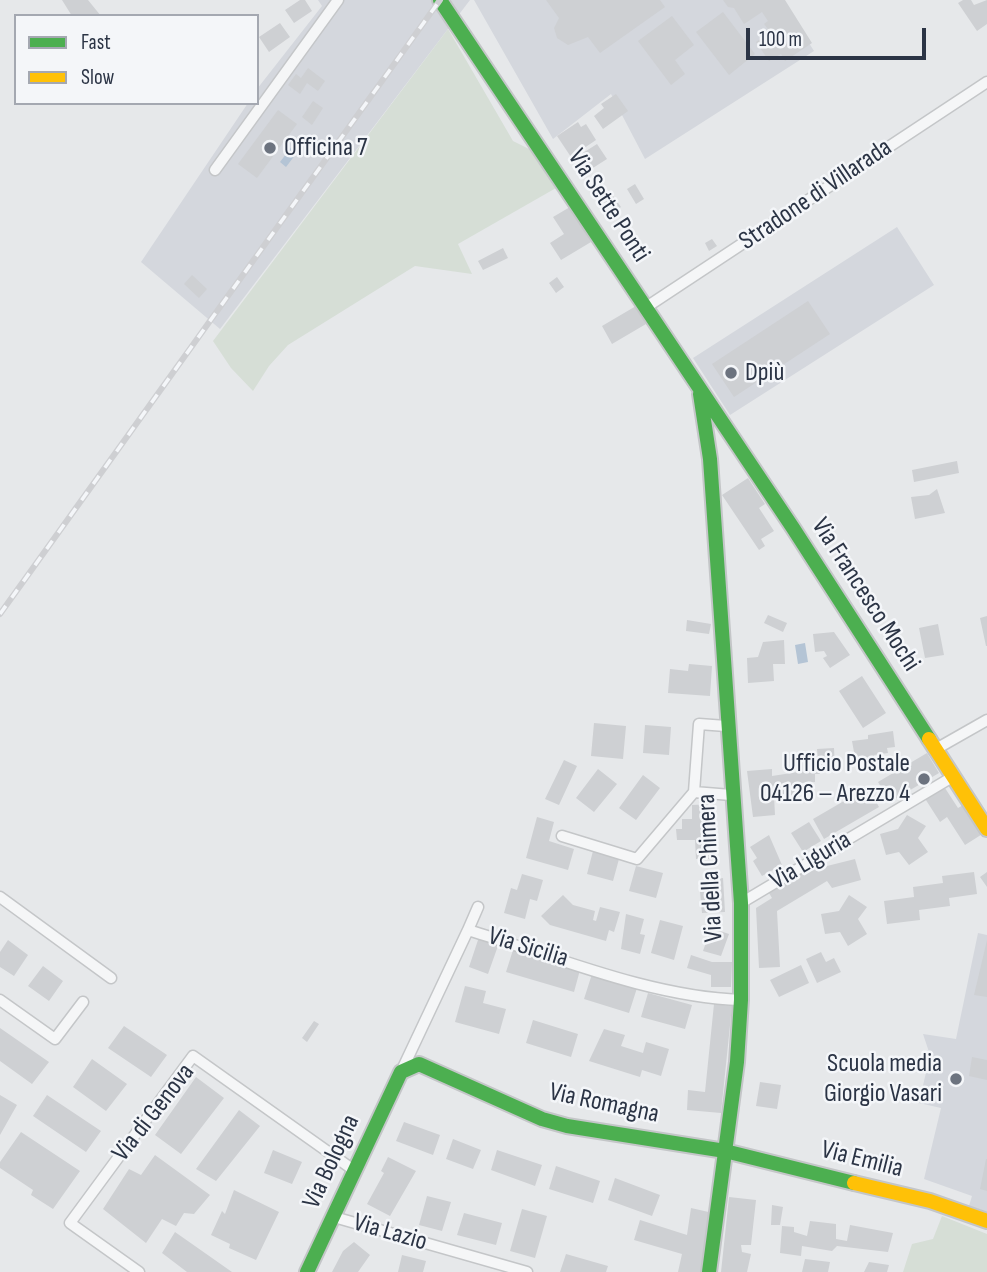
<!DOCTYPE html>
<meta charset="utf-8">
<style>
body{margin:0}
#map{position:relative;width:987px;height:1272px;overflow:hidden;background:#e6e8ea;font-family:"Sofia Sans Condensed",sans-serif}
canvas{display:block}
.legend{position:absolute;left:14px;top:14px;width:245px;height:91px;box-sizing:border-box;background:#f4f6f9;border:2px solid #a4a8b1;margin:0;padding:9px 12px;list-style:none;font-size:21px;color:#2b3445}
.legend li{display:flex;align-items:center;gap:14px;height:35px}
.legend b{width:35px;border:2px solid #a4a8b1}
.scale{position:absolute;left:746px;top:28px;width:180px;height:32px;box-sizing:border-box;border:4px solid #2b3445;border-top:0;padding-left:9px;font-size:21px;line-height:24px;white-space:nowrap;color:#2b3445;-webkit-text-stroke:5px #f4f6f9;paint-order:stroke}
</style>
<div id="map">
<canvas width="987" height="1272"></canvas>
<ul class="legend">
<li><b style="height:9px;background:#4caf50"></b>Fast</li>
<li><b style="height:9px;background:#ffc107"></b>Slow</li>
</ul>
<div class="scale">100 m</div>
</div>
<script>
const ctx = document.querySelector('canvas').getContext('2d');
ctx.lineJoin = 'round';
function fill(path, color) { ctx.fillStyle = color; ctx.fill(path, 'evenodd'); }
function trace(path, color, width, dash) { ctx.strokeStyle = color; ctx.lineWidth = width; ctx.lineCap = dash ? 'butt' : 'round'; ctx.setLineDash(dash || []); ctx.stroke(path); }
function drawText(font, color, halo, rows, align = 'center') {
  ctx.font = font + ' "Sofia Sans Condensed",sans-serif'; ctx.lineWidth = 5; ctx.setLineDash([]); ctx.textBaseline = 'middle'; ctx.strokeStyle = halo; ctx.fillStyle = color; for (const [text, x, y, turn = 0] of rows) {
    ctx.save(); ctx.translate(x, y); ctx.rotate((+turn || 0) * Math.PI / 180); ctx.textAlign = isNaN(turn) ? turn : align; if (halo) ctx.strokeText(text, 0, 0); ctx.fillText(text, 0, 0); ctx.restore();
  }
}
fill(new Path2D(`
 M 318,0 L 470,0 L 220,329 L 141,262 L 248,103 L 257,103 L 257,89 L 322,6 Z
 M 474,0 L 782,0 L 814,51 L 645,159 L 611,94 L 553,139 Z
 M 897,227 L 934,285 L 730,415 L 693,358 Z
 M 978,933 L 987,935 L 987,1212 L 969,1206 L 972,1196 L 924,1179 L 941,1108 L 919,1103 L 930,1055 L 923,1034 L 956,1039 Z`), '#d4d7dd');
fill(new Path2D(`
 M 448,29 L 513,141 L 531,150 L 556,188 L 458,244 L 472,274 L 415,266 L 288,345 L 269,366 L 253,391 L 231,368 L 213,341 Z
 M 942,1216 L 987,1234 L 987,1272 L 903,1272 L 912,1244 L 933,1239 Z`), '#d6ded6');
fill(new Path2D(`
 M 296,141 L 302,146 L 286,167 L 280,162 Z
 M 805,643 L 808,662 L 798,664 L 795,645 Z`), '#b4c4d5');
fill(new Path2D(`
 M 62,0 L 88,0 L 101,16 L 72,16 Z
 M 300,0 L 305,0 L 312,11 L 294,23 L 285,10 Z
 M 546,0 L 660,0 L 665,7 L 600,53 L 588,37 L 568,45 L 557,38 L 554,28 L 559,18 Z
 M 723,0 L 785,0 L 812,43 L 785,61 L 781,54 L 769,61 L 756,42 L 762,38 L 760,34 L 768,29 L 764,24 L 768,21 L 762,12 L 744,24 L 734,8 L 728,7 Z
 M 963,0 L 971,0 L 974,5 L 987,0 L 987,24 L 977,31 L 958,3 Z
 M 723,12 L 755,54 L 729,75 L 696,32 Z
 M 672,16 L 694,45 L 675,60 L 685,74 L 671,85 L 638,41 Z
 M 280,23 L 290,37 L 269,52 L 259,37 Z
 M 308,68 L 325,81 L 318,91 L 307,83 L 300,94 L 288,85 L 296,74 L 301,78 Z
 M 616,94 L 628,111 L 603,129 L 594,116 L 604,108 L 601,104 Z
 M 313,101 L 323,108 L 312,125 L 302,117 Z
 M 278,110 L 297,124 L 257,178 L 238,164 Z
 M 578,122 L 581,127 L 586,124 L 596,140 L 571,157 L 557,136 Z
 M 597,144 L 607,159 L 585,173 L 575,158 Z
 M 635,184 L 644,199 L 636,204 L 627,189 Z
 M 613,196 L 621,207 L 611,214 L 604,203 Z
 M 570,207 L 591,242 L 561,260 L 550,243 L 564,234 L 553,217 Z
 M 712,239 L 717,246 L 709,251 L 705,243 Z
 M 503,248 L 508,258 L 483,270 L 478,261 Z
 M 192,275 L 207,289 L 199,298 L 184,284 Z
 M 557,277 L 564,287 L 556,293 L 549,283 Z
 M 808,301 L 830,334 L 734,397 L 712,364 Z
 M 636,306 L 646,324 L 612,344 L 602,326 Z
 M 957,461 L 959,473 L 914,482 L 912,470 Z
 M 748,478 L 765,504 L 759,508 L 774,531 L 761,539 L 765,546 L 759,550 L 722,495 Z
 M 937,489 L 945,513 L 915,519 L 911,497 L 929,495 Z
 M 768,615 L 787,623 L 783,632 L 764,623 Z
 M 987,616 L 987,646 L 986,646 L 980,618 Z
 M 687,620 L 711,624 L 709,634 L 686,631 Z
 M 938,624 L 944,655 L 925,658 L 919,628 Z
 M 834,632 L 850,655 L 830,668 L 823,658 L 827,656 L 824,651 L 815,652 L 813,634 Z
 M 784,640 L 785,664 L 773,664 L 774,681 L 748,683 L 747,658 L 758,657 L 763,642 Z
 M 689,664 L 712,666 L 710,696 L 668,693 L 670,669 L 688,671 Z
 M 862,676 L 886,713 L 863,728 L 839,691 Z
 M 594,723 L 626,726 L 623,759 L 591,756 Z
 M 645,725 L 671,727 L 669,755 L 643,753 Z
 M 893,731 L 895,747 L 887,748 L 888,753 L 874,755 L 875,760 L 856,763 L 852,741 L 868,739 L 868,735 Z
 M 834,748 L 835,770 L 820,771 L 820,774 L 815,774 L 815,782 L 799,783 L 796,795 L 774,796 L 775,815 L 753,817 L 747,771 L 772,769 L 772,776 L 798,772 L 798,761 L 818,760 L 817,749 Z
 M 927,753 L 939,773 L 890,802 L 878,782 Z
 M 564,760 L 577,766 L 559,805 L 545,799 Z
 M 598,769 L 617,784 L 594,812 L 576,798 Z
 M 643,775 L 660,788 L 636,820 L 619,808 Z
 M 943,785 L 958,808 L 965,804 L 984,833 L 965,845 L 947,817 L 940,822 L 924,797 Z
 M 868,787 L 879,807 L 824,839 L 813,819 Z
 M 714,804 L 712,859 L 696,859 L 695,840 L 677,840 L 676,829 L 682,829 L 682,819 L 692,819 L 692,805 Z
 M 907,815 L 926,826 L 918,838 L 928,852 L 909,865 L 899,852 L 886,855 L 880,834 L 898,829 Z
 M 537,817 L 554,822 L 549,841 L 574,849 L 568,870 L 526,858 Z
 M 809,822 L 821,841 L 803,852 L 791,833 Z
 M 769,835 L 782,865 L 762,876 L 753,861 L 757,858 L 750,847 Z
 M 593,851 L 619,859 L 613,881 L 587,874 Z
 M 855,859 L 861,880 L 832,888 L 827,881 L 777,911 L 780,967 L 759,968 L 756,908 L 772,898 L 769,893 L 819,862 L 823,867 Z
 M 636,866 L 663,873 L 656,898 L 629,891 Z
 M 974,872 L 977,894 L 949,898 L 950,906 L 919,910 L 920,920 L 887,924 L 884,901 L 914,897 L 913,887 L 943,883 L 942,876 Z
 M 987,872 L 987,887 L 980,877 Z
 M 522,874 L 543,880 L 537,901 L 530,899 L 525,919 L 504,913 L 511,888 L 517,890 Z
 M 723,878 L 725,912 L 702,913 L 699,881 Z
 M 563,895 L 573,905 L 595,911 L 593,920 L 596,921 L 600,907 L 620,912 L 614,932 L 609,930 L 606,941 L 550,925 L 541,916 Z
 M 849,895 L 867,907 L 858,919 L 867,934 L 848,946 L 840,932 L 825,934 L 821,914 L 839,911 Z
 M 626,914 L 644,919 L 640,934 L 645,935 L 640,954 L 621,949 Z
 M 660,920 L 683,926 L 674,960 L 651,953 Z
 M 711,928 L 729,934 L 721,956 L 703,951 Z
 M 479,937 L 499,943 L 488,974 L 469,967 Z
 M 8,940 L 28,955 L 14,976 L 0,967 L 0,952 Z
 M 987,940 L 987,997 L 974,995 Z
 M 513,950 L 580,970 L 574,992 L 506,972 Z
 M 821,952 L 826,962 L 834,958 L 841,972 L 817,983 L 806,959 Z
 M 691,955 L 712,962 L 732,962 L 731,987 L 711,987 L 711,975 L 687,968 Z
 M 801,965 L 809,983 L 779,997 L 770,980 Z
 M 43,966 L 63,981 L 49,1001 L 28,986 Z
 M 592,974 L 637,988 L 629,1013 L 584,999 Z
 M 465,986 L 486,991 L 483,1003 L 506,1009 L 499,1034 L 455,1022 Z
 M 648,993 L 692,1005 L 685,1029 L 641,1017 Z
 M 714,1004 L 732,1006 L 721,1113 L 687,1110 L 688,1090 L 705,1092 Z
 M 533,1020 L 578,1034 L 571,1057 L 526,1043 Z
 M 314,1021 L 319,1024 L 307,1042 L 302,1038 Z
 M 124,1026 L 167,1055 L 151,1077 L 108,1048 Z
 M 0,1028 L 49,1062 L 32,1084 L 0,1061 Z
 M 604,1029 L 625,1035 L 621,1046 L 643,1053 L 646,1042 L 669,1049 L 661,1076 L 642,1070 L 640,1077 L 589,1061 Z
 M 972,1057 L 987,1060 L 987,1080 L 969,1076 Z
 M 92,1059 L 127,1084 L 106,1111 L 73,1087 Z
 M 196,1077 L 224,1098 L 181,1154 L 155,1135 Z
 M 760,1082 L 781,1085 L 777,1109 L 756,1106 Z
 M 0,1095 L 17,1105 L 0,1135 Z
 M 47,1095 L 101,1131 L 86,1152 L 33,1116 Z
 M 239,1110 L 260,1126 L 216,1181 L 196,1169 Z
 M 404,1122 L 440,1135 L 433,1155 L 396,1141 Z
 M 21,1132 L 80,1171 L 53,1209 L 31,1195 L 33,1190 L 0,1168 L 0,1162 Z
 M 453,1139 L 481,1150 L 473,1169 L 446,1159 Z
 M 273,1150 L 302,1162 L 292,1184 L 264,1173 Z
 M 497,1150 L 542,1165 L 535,1186 L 491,1170 Z
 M 155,1155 L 210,1195 L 194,1214 L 184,1213 L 176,1226 L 162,1219 L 146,1243 L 103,1209 L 129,1169 L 141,1175 Z
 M 388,1157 L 416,1171 L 390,1216 L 367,1204 L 384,1173 L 381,1171 Z
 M 986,1159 L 987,1159 L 987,1191 L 980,1189 Z
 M 556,1166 L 600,1181 L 593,1203 L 549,1189 Z
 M 615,1178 L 660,1195 L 652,1216 L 608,1200 Z
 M 234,1190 L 279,1212 L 256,1260 L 229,1248 L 230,1244 L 211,1235 L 222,1211 L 225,1214 Z
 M 427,1196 L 451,1202 L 442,1231 L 419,1225 Z
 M 729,1197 L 756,1200 L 751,1245 L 741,1245 L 742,1252 L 751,1254 L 747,1272 L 721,1272 Z
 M 772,1205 L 783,1207 L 780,1225 L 771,1225 Z
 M 691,1208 L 713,1213 L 705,1272 L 678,1272 L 682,1254 L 634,1240 L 640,1220 L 687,1235 Z
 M 522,1209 L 547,1216 L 535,1258 L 510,1251 Z
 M 464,1213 L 502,1223 L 496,1245 L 457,1235 Z
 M 810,1221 L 836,1224 L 836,1239 L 847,1241 L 850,1225 L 893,1233 L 888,1252 L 837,1246 L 832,1251 L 802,1246 L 801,1256 L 780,1253 L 782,1226 L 794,1227 L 794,1232 L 807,1236 Z
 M 175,1232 L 232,1272 L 187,1272 L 162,1253 Z
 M 354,1242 L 370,1255 L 358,1272 L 332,1272 L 343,1251 Z
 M 566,1254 L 608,1266 L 606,1272 L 560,1272 Z
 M 402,1255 L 426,1261 L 423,1272 L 398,1272 Z
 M 805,1259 L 830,1262 L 828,1272 L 802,1272 Z
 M 869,1262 L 889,1265 L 887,1272 L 864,1272 Z`), '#ced0d3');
const street = new Path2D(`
 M 215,170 L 338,0
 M 645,308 L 987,82
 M 936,749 L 987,720
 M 694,792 L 699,724 L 726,726
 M 562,836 L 637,859 L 694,792 L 731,795
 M 0,897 L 111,978
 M 741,903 L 954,776
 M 468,930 L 478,907
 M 0,1000 L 55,1039 L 83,1002
 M 401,1072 L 468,930 C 554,956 650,997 741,1000
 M 334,1217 L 527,1272
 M 139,1272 L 70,1223 L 193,1056 L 355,1171`);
const fast = new Path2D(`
 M 440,0 L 793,528 L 929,739
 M 700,394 L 710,459 L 741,903 L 741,1000 L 737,1062 L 709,1272
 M 307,1272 L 401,1072 L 419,1064 L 542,1119 L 567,1126 L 725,1151 L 854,1183`);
const slow = new Path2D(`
 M 929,739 L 987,829
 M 854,1183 L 930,1201 L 987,1221`);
trace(street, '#c4c6c8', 13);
trace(fast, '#c4c6c8', 18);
trace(slow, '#c4c6c8', 18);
trace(street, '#f5f6f7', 10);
trace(fast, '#4caf50', 14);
trace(slow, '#ffc107', 14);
const rail = new Path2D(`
 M 0,614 L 440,0`);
trace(rail, '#cecfd2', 6);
trace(rail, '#f4f6f9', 3.5, [10]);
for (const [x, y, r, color] of [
 [270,148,7,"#6c737f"],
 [731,373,7,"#6c737f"],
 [924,779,7,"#6c737f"],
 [956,1079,7,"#6c737f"]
]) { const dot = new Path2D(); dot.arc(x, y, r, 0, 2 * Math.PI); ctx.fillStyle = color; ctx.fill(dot); trace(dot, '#f4f6f9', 2.5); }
drawText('26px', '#2b3445', '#f4f6f9', [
 ["Officina 7",284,148],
 ["Dpiù",745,373],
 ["Ufficio Postale",910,764,"right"],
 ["04126 – Arezzo 4",910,794,"right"],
 ["Scuola media",942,1064,"right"],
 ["Giorgio Vasari",942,1094,"right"]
], 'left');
drawText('26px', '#2b3445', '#f4f6f9', [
 ["Stradone di Villarada",816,195,-34],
 ["Via Sette Ponti",608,206,57],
 ["Via Francesco Mochi",865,595,57],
 ["Via Liguria",811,861,-31],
 ["Via della Chimera",711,868,-93],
 ["Via Sicilia",528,948,17],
 ["Via Romagna",604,1104,12],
 ["Via di Genova",154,1113,-52],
 ["Via Emilia",862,1160,14],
 ["Via Bologna",332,1162,-65],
 ["Via Lazio",390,1233,16]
]);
</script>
